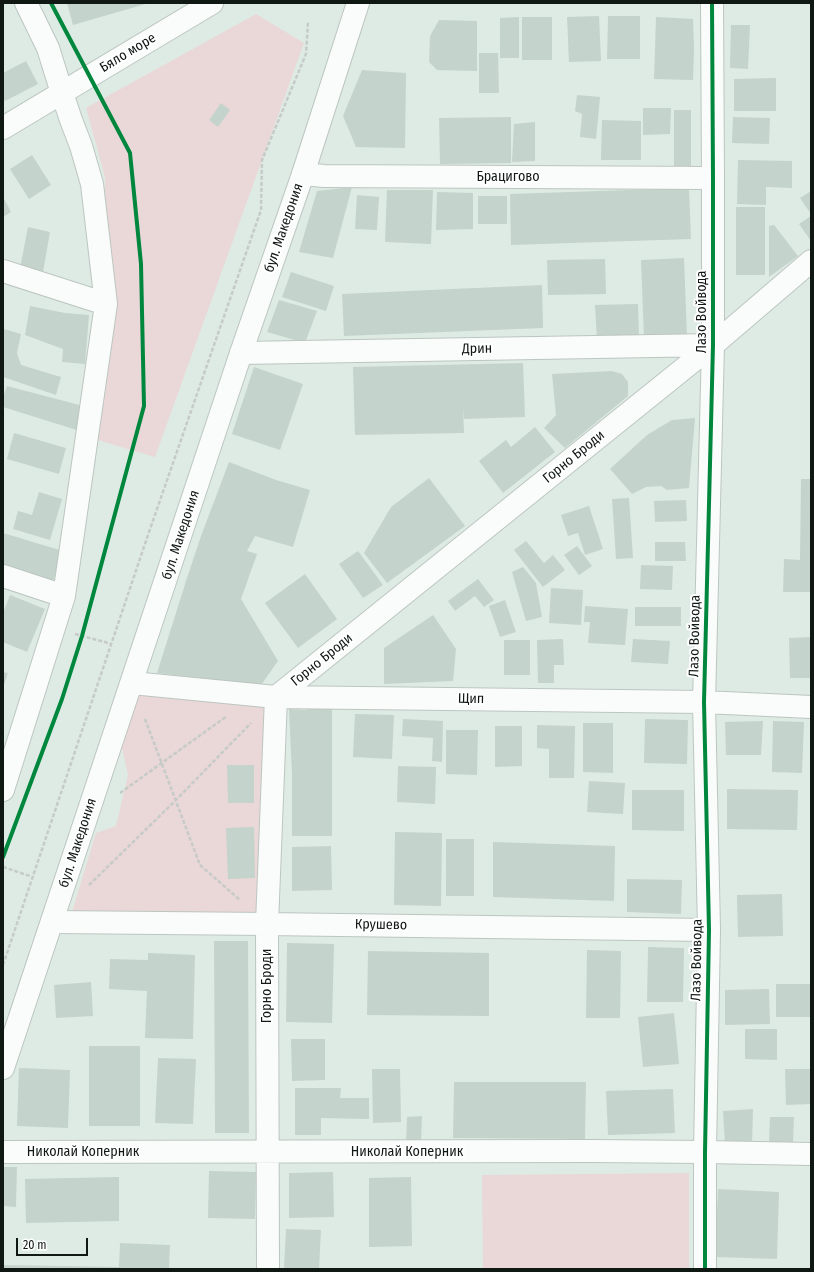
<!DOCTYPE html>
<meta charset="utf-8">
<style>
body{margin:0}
#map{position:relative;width:814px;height:1272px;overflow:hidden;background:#deebe4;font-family:"Fira Sans Condensed",sans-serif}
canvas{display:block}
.frame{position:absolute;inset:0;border:4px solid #101814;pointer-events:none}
.scale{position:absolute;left:16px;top:1238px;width:72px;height:18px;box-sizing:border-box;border:2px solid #101814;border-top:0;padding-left:5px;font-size:12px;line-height:14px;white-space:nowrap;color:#101814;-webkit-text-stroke:3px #fff;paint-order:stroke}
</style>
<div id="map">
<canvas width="814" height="1272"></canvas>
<div class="frame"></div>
<div class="scale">20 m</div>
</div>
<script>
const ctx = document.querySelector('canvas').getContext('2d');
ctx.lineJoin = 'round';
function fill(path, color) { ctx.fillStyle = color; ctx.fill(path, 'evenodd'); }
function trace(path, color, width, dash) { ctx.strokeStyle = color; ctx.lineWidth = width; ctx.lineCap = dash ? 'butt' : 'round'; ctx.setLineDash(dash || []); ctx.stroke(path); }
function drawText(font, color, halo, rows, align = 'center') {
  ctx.font = font + ' "Fira Sans Condensed",sans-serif'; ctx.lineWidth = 4; ctx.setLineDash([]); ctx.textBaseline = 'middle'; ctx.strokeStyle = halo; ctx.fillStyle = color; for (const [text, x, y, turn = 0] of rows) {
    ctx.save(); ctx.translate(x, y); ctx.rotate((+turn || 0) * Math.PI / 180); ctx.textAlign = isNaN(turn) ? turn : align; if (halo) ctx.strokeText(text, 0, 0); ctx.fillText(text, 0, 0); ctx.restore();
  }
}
fill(new Path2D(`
 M 256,14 L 304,43 L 155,457 L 94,439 L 106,276 L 105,177 L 86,108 Z
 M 138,695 L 269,706 L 260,915 L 72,912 L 96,833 L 116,826 L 128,775 L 122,748 Z
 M 689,1173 L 689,1269 L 483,1269 L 482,1175 Z`), '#ead7d8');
fill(new Path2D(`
 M 67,3 L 149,3 L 73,25 Z
 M 599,16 L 601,61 L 569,62 L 567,17 Z
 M 608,16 L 640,16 L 640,59 L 607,59 Z
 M 519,17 L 519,58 L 500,58 L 500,18 Z
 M 522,17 L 552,17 L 552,60 L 522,60 Z
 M 656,17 L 693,19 L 694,49 L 693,80 L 654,79 Z
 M 439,20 L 477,21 L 477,71 L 437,70 L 429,62 L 430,36 Z
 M 731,25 L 750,25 L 748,69 L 730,68 Z
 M 479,53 L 498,53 L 499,93 L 479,93 Z
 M 26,61 L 38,84 L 5,101 L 3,97 L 3,73 Z
 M 362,70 L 406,73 L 405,148 L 356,147 L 343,116 Z
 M 776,78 L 776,111 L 734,111 L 734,79 Z
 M 577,95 L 600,97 L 596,139 L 580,137 L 582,114 L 575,111 Z
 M 221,103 L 230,110 L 218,127 L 209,120 Z
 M 643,108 L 671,108 L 670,134 L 643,135 Z
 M 674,110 L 691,110 L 691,168 L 674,168 Z
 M 511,117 L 511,163 L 440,164 L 439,118 Z
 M 733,117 L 770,118 L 769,144 L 732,143 Z
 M 602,120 L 641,121 L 641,160 L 601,160 Z
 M 535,122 L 535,161 L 512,162 L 514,124 Z
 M 32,155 L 51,185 L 29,199 L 10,169 Z
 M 738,160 L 792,161 L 792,188 L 766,187 L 766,205 L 737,204 Z
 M 352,187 L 333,258 L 299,252 L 317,191 Z
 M 689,188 L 691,239 L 511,245 L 510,194 Z
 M 387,190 L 433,190 L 431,244 L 385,242 Z
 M 811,191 L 811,214 L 800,198 Z
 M 437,192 L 473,193 L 473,229 L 436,230 Z
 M 357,195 L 379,197 L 377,230 L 355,229 Z
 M 478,196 L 507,196 L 507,224 L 478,224 Z
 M 3,197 L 11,212 L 3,217 Z
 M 736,207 L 765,207 L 765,275 L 736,275 Z
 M 811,216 L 811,241 L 799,224 Z
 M 774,225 L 798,256 L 769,277 L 769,226 Z
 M 28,227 L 50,232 L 43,272 L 20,268 Z
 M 684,258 L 687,337 L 644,338 L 641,260 Z
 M 605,259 L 606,294 L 548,295 L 547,260 Z
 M 291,272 L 334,286 L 326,311 L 282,297 Z
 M 542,285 L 543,328 L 344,336 L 342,294 Z
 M 279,300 L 317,311 L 305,343 L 267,332 Z
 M 638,304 L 639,338 L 597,340 L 595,305 Z
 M 30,306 L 65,313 L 89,315 L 85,364 L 62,362 L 63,349 L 25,335 Z
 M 4,329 L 21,334 L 17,353 L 21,365 L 61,377 L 56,395 L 3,377 Z
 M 523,363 L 525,417 L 464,419 L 463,407 L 464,433 L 355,435 L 353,367 Z
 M 254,367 L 303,384 L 280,450 L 232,434 Z
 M 612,371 L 622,374 L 628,382 L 628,396 L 565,448 L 544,428 L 556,415 L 552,374 Z
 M 7,386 L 87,407 L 80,431 L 3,407 L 3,397 Z
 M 695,418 L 689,488 L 667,490 L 661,486 L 646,487 L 632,494 L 610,469 L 647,435 L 672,420 Z
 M 535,427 L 555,452 L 503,493 L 479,461 L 506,440 L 511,447 Z
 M 14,433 L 66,448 L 59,474 L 7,459 Z
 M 229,462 L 276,480 L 310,490 L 293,547 L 255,536 L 247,551 L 257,554 L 241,599 L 278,661 L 261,685 L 157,673 L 186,581 L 201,536 Z
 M 429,478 L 465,526 L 387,583 L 364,553 L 391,507 Z
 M 801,479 L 811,479 L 811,592 L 783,592 L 784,559 L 800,560 Z
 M 39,492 L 62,499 L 50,540 L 13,529 L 18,511 L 32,515 Z
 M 629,498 L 633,558 L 616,559 L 612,499 Z
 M 686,500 L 687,521 L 655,522 L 654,501 Z
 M 589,506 L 603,549 L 585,555 L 578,533 L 568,536 L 561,515 Z
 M 3,533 L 63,551 L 53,581 L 3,566 Z
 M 526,541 L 544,563 L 553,555 L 565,570 L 543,587 L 514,550 Z
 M 655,542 L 685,542 L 686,561 L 655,561 Z
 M 577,546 L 592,566 L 579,575 L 564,555 Z
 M 358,551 L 383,585 L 363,598 L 339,564 Z
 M 641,565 L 673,566 L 672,590 L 640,589 Z
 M 523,567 L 536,583 L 542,617 L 526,621 L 512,572 Z
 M 305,574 L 337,619 L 298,648 L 265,603 Z
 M 478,579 L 494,600 L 484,607 L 475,596 L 455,611 L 448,601 Z
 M 551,588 L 583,590 L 581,625 L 549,623 Z
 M 10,595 L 45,609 L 27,652 L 3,642 L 3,613 Z
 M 505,600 L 516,632 L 500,637 L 489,606 Z
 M 585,606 L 628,609 L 625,645 L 588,643 L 590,622 L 584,622 Z
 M 635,607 L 681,607 L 681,626 L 635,626 Z
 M 433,615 L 456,649 L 453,681 L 384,684 L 384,648 Z
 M 811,637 L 811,678 L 790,678 L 789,638 Z
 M 563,639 L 564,665 L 554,665 L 554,683 L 538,683 L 537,640 Z
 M 633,639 L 670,641 L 668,664 L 631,662 Z
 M 504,640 L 530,640 L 530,675 L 504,675 Z
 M 3,672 L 8,673 L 3,688 Z
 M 319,704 L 332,704 L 332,836 L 292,836 L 292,774 L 289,709 L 306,710 Z
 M 355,714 L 394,715 L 392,759 L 353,757 Z
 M 403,719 L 443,721 L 442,762 L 432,761 L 433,738 L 402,736 Z
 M 645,719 L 688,720 L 687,764 L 644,763 Z
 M 763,721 L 761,755 L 726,755 L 725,722 Z
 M 773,721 L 804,722 L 802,773 L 772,772 Z
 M 583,723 L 613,723 L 613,773 L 583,772 Z
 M 537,725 L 575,726 L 574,778 L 549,778 L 549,749 L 537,748 Z
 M 495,726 L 522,726 L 522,766 L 495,767 Z
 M 446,730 L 478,730 L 477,775 L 446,774 Z
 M 227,765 L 254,765 L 254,803 L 228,803 Z
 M 398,766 L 436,767 L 435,804 L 397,802 Z
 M 589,781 L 625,783 L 623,814 L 587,812 Z
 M 727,789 L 798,790 L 797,830 L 727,829 Z
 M 632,790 L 684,790 L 684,831 L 632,830 Z
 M 254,827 L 255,878 L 228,879 L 226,828 Z
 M 395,832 L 442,833 L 441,906 L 394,905 Z
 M 446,839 L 474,839 L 474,896 L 446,896 Z
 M 493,842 L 615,846 L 614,901 L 493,897 Z
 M 331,846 L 332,890 L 292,891 L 292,847 Z
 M 627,879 L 682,880 L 681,914 L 627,912 Z
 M 782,894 L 783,936 L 738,937 L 737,895 Z
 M 214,941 L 248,941 L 249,1133 L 215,1133 Z
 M 287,943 L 334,944 L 332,1023 L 286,1022 Z
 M 648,947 L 684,948 L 683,1002 L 647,1002 Z
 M 587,950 L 621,951 L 620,1018 L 586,1018 Z
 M 368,951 L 489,953 L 489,1016 L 367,1015 Z
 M 148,953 L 195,955 L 193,1039 L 145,1038 L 147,991 L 109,989 L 110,959 L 148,960 Z
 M 91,982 L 93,1016 L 56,1018 L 54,985 Z
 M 776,984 L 811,984 L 811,1017 L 776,1017 Z
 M 769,989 L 770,1024 L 725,1025 L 725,990 Z
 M 674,1013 L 679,1064 L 643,1067 L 638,1017 Z
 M 745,1029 L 777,1029 L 777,1060 L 745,1059 Z
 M 291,1039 L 325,1039 L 325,1080 L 292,1081 Z
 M 89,1046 L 140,1046 L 140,1126 L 89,1126 Z
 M 158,1058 L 196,1059 L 193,1124 L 155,1123 Z
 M 19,1068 L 70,1070 L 68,1128 L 17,1126 Z
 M 372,1069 L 400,1069 L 401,1122 L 373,1123 Z
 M 785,1069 L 811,1069 L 811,1104 L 786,1105 Z
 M 454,1082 L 586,1082 L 585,1139 L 453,1138 Z
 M 295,1088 L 341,1088 L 340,1098 L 369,1098 L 369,1119 L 321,1118 L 321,1135 L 295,1135 Z
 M 673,1089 L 675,1133 L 608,1135 L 606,1091 Z
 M 753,1109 L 752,1144 L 725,1143 L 723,1111 Z
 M 422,1116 L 421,1143 L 406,1143 L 407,1117 Z
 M 770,1117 L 794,1117 L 793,1144 L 769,1144 Z
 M 3,1167 L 17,1167 L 16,1207 L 3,1206 Z
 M 209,1171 L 256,1172 L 255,1219 L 208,1218 Z
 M 333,1172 L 334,1217 L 289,1218 L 289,1173 Z
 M 119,1177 L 119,1221 L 26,1223 L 25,1179 Z
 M 411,1177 L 412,1246 L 369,1247 L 369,1178 Z
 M 718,1189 L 779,1192 L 777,1259 L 715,1257 Z
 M 286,1229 L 321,1230 L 319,1269 L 284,1269 Z
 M 120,1243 L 170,1245 L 169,1269 L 3,1269 L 3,1265 L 119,1267 Z`), '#c4d3cb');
const minor = new Path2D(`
 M 303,174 L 324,176 L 713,178
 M 3,271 L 106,304
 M 241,353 L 713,345
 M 3,576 L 64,596
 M 132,683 L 276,697 L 704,702 L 811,707
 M 3,790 L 64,596 L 106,304 L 92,184 L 81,146 L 71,120 L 62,93
 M 52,922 L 267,924 L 709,930
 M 3,1152 L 591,1151 L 705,1152 L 811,1154
 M 268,1269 L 267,924 L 276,697 L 713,345 L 811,261
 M 705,1269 L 705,1152 L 709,930 L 704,702 L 713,345 L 713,178 L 712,3`);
const tertiary = new Path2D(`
 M 26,3 L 48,48 L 62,93
 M 3,128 L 212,3
 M 3,1068 L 241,353 L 303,174 L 358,3`);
trace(minor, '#bcc6c0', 24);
trace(tertiary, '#bcc6c0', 24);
trace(new Path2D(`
 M 75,634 L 112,644
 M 145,719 L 200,865 L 240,900
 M 120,793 L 227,716
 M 3,867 L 33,877
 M 89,885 L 175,801 L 251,723
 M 3,965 L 149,532 L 261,210 L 262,160 L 306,54 L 308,22`), '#c7cbc8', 2.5, [4, 2]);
trace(minor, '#fafcfb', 22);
trace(tertiary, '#fafcfb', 22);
trace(new Path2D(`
 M 3,857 L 62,699 L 82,636 L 144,406 L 141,264 L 130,153 L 51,3
 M 705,1269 L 705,1152 L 709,930 L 704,702 L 713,345 L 713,178 L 712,3`), '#00873e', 4);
drawText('14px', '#101814', '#fff', [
 ["Бяло море",128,53,-31],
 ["Брацигово",508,177],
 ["бул. Македония",284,228,-71],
 ["Лазо Войвода",702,312,-90],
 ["Дрин",477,349,-1],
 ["Горно Броди",574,457,-39],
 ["бул. Македония",181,535,-72],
 ["Лазо Войвода",695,636,-89],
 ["Горно Броди",322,660,-39],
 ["Щип",471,699,1],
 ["бул. Македония",78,843,-72],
 ["Крушево",381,925,1],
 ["Лазо Войвода",697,960,-89],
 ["Горно Броди",267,986,-90],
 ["Николай Коперник",83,1152],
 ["Николай Коперник",407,1152]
]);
</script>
